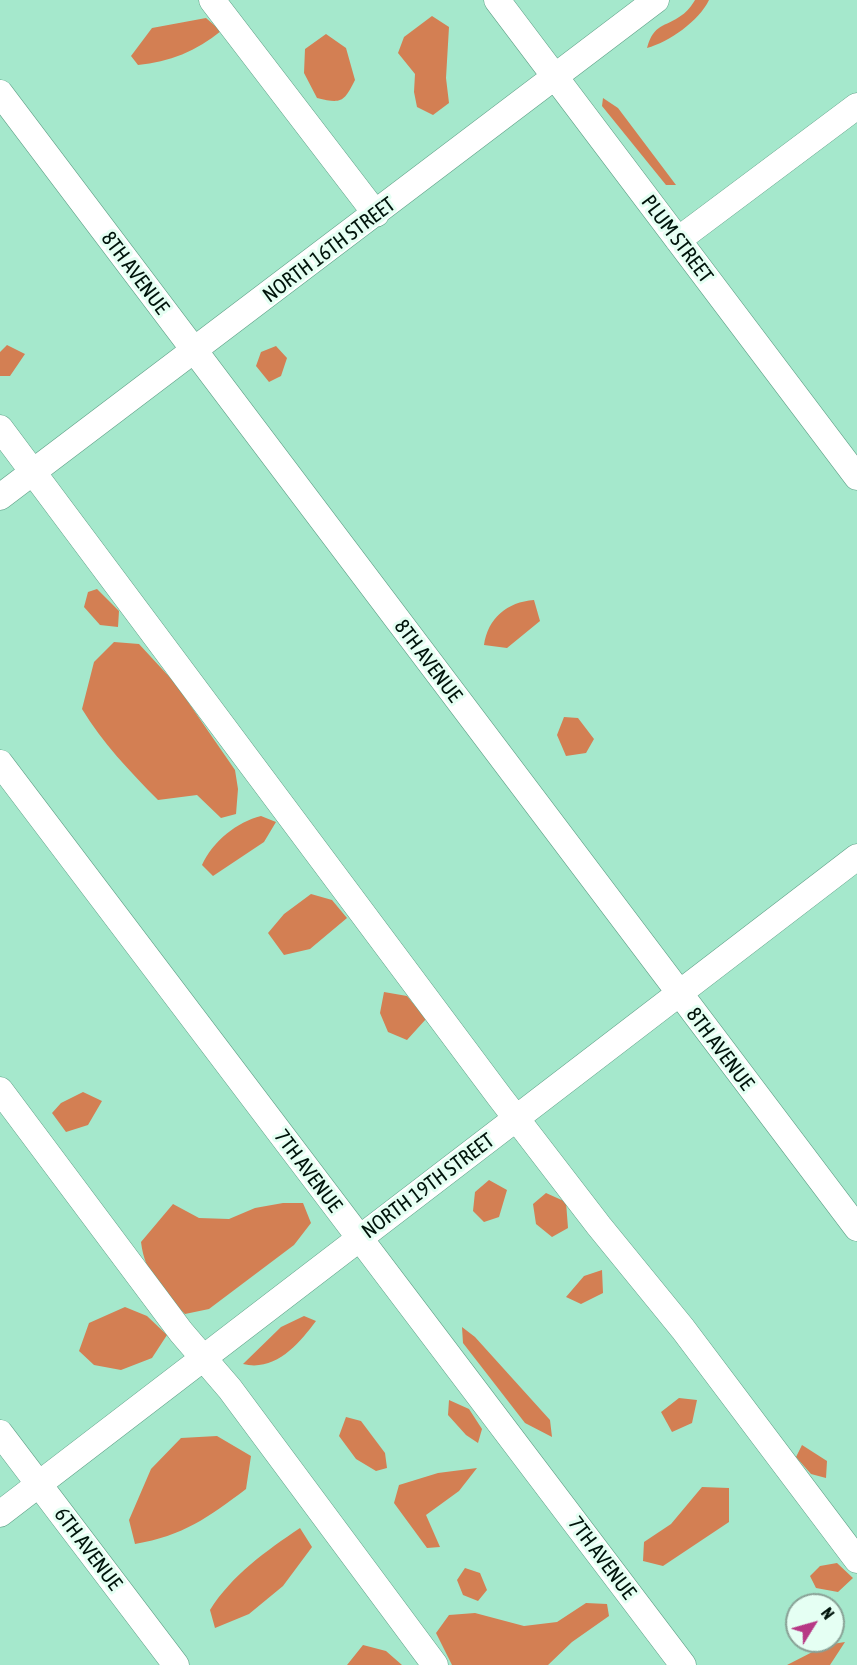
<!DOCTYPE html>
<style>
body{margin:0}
#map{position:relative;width:857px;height:1665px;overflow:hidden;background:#a5e8cc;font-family:"Asap Condensed",sans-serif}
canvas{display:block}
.north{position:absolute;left:785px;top:1593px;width:60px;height:60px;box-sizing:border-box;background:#e5fff3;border:2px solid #89a196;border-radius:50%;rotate:53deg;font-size:16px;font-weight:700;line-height:24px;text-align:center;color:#00140b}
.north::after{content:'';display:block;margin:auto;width:21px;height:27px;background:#b73885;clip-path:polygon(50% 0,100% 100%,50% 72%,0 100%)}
</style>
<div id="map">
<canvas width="857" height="1665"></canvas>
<div class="north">N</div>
</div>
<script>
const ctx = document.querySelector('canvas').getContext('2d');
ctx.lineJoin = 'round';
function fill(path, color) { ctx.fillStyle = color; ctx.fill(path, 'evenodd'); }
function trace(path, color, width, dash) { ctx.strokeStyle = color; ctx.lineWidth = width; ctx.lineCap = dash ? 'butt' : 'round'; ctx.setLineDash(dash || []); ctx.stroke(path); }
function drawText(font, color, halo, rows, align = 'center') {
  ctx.font = font + ' "Asap Condensed",sans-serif'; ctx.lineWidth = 6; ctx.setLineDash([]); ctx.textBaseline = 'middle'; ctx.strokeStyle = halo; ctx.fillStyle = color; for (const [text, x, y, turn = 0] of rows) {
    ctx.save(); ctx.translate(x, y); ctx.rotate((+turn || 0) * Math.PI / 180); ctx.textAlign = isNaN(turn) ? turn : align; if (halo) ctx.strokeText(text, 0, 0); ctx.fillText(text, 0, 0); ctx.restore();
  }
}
fill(new Path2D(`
 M 695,0 L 709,0 C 699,21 669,42 647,48 C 654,23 664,28 682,15 C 687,12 692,5 695,0 Z
 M 432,16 L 449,27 L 446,78 L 449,103 L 433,115 L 417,107 L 414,92 L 415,74 L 398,53 L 404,37 Z
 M 206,18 L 221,31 C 197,51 169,62 138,65 L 131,56 L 152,28 Z
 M 326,34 L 346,48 L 355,80 C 344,102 342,104 317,98 L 304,73 L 305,49 Z
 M 603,98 L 618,108 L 676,185 L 666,185 L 602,106 Z
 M 7,345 L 25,354 L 10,376 L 0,376 L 0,352 Z
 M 276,346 L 287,358 L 281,376 L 269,382 L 256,366 L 261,352 Z
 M 97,589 L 119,611 L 118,627 L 100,625 L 84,607 L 88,592 Z
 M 534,600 L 540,621 L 507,648 L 484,645 C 488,618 507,602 534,600 Z
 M 114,642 L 139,644 L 175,683 L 235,770 L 238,789 L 236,814 L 221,818 L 197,795 L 158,800 C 130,772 102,742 82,709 L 94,662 Z
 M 564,717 L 578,718 L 594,739 L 586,753 L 566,756 L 557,735 Z
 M 261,816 L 276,822 L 264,842 L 213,876 L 202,865 C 213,841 237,822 261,816 Z
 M 311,894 L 332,900 L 347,918 L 310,949 L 284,955 L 268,933 L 284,914 Z
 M 384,992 L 407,996 L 426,1019 L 407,1040 L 388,1032 L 380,1013 Z
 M 83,1092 L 102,1101 L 88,1125 L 66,1132 L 52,1113 L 61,1103 Z
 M 489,1180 L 507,1190 L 499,1217 L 484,1222 L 473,1211 L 475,1192 Z
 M 546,1193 L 566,1202 L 568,1228 L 552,1237 L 536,1224 L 533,1204 Z
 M 283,1203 L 303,1203 L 311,1223 L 294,1245 L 209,1309 L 185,1314 C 163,1292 145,1275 141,1242 L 173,1204 L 199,1218 L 229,1219 L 255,1208 Z
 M 602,1270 L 603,1293 L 581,1304 L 566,1297 L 584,1276 Z
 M 125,1307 L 147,1316 L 167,1335 L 152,1358 L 121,1370 L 94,1365 L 79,1351 L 89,1323 Z
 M 304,1316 L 316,1321 C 299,1344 275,1372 243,1364 L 281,1327 Z
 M 462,1327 L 475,1337 L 550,1420 L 552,1437 L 525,1423 L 463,1343 Z
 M 679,1398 L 697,1400 L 692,1423 L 672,1432 L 661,1412 Z
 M 449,1400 L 469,1409 L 482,1429 L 478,1443 L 466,1435 L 448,1415 Z
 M 346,1417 L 361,1421 L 385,1453 L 387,1468 L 376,1471 L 356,1459 L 339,1436 Z
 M 217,1436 L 251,1456 L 246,1489 C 209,1517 183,1536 135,1544 L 129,1520 L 151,1469 L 181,1438 Z
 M 802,1445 L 827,1461 L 826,1478 L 811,1474 L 796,1457 Z
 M 477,1468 L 459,1491 L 426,1515 L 440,1547 L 427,1548 L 394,1503 L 399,1485 L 438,1473 Z
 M 702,1487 L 729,1488 L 729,1522 L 663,1566 L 643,1561 L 644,1542 L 671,1524 Z
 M 300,1528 L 312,1547 L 283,1586 L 249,1614 L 215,1628 L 210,1610 C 232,1575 266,1551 300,1528 Z
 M 837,1563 L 853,1578 L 838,1592 L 816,1588 L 810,1576 L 820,1566 Z
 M 465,1568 L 480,1573 L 487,1590 L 478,1601 L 463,1595 L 457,1580 Z
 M 586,1603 L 607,1604 L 609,1616 L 572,1642 L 548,1665 L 452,1665 L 436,1633 L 449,1615 L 475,1613 L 524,1626 L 557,1622 Z
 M 845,1642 L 830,1665 L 787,1665 L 826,1645 Z
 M 363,1645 L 386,1651 L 402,1665 L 347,1665 Z`), '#d37f53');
const minor = new Path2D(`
 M 212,0 L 376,214
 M 497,0 L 857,477
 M 0,93 L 857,1228
 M 678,240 L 857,106
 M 0,428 L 499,1096 L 599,1226 L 683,1329 L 857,1560
 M 0,497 L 656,0
 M 0,763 L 683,1665
 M 0,1090 L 181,1332 L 230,1389 L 435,1665
 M 0,1433 L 176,1665
 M 0,1514 L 857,857`);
trace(minor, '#5fa087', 27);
trace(minor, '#fff', 26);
drawText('21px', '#00140b', '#e5fff3', [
 ["PLUM STREET",677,239,53],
 ["NORTH 16TH STREET",329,250,-37],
 ["8TH AVENUE",135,273,53],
 ["8TH AVENUE",428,661,53],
 ["8TH AVENUE",720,1049,53],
 ["7TH AVENUE",308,1171,53],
 ["NORTH 19TH STREET",428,1186,-37],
 ["6TH AVENUE",88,1549,53],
 ["7TH AVENUE",602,1558,53]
]);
</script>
